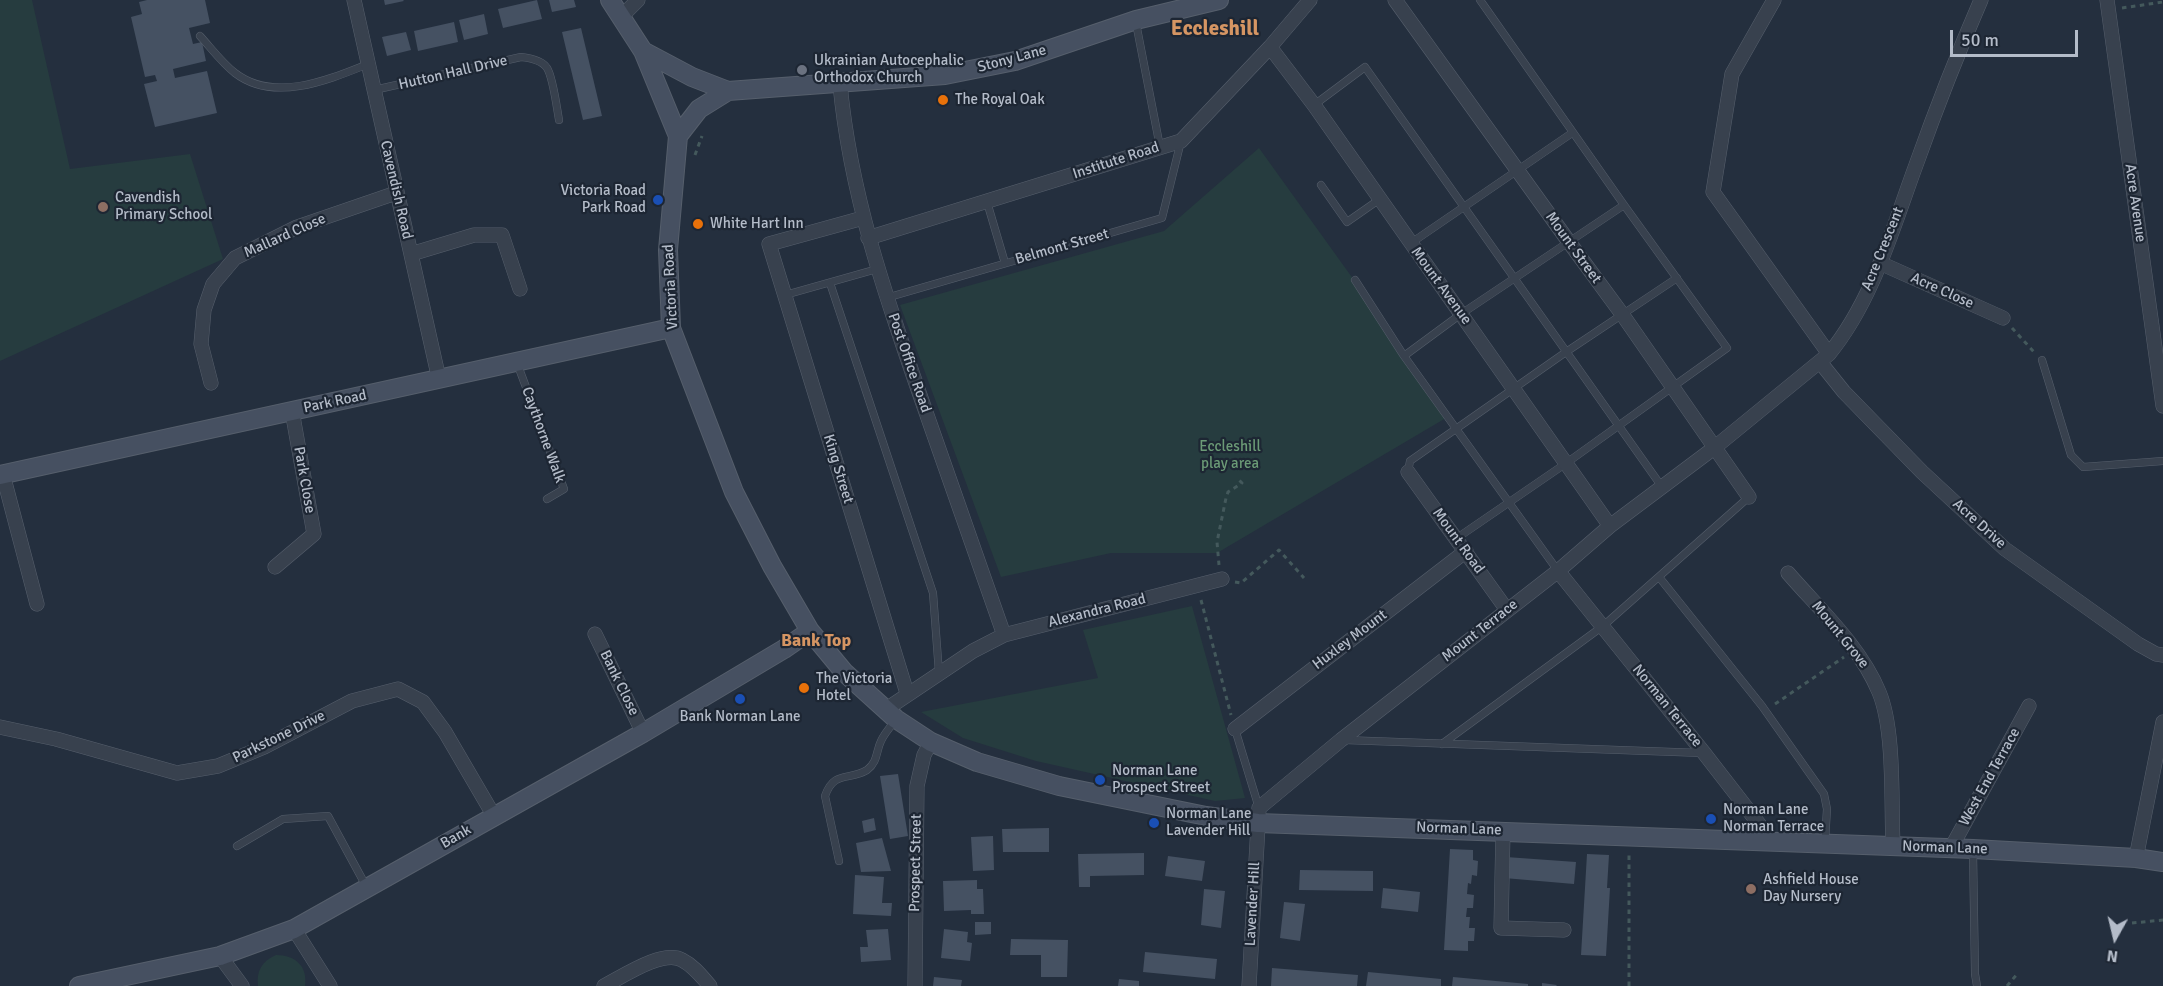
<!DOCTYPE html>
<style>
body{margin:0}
#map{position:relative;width:2163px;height:986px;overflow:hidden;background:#242f3e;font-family:Signika,sans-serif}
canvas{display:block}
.north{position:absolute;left:2085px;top:908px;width:60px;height:60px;-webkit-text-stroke:4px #1d2633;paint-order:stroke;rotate:188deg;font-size:16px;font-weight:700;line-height:24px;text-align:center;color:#b4bcc9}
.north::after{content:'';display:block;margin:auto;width:21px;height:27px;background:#b4bcc9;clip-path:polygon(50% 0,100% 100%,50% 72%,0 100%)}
.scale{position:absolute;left:1950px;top:30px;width:128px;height:27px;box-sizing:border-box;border:3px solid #b4bcc9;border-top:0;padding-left:8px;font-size:18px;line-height:21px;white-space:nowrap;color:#b4bcc9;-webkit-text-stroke:4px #1d2633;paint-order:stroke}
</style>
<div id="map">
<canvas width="2163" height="986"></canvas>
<div class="north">N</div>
<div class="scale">50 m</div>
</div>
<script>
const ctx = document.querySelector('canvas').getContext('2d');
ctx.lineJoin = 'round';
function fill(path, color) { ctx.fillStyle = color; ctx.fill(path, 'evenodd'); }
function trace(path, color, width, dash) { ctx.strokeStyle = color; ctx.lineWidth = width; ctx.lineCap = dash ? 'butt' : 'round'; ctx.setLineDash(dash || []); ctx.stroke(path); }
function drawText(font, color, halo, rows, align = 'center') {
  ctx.font = font + ' Signika,sans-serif'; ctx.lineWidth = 4.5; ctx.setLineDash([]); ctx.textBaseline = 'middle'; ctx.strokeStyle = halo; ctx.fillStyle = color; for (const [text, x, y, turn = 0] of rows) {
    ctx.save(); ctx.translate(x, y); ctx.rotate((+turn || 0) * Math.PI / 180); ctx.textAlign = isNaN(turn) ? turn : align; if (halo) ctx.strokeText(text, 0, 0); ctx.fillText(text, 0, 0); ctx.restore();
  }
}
fill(new Path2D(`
 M 0,0 L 32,0 L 70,169 L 190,154 L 223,259 L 0,361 Z
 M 1259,148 L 1451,415 L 1217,553 L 1111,553 L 1001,577 L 900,305 L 1164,231 Z
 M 1192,606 L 1245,798 L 1215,801 L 1036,761 L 963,738 L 921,712 L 1098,678 L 1083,630 Z
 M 276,955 C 296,955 308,967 305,986 L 258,986 C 256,971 262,961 276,955 Z`), '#263c3f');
fill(new Path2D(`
 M 147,0 L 205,0 L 210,23 L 189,28 L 193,44 L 202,42 L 206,61 L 173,69 L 175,78 L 207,71 L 217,113 L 155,127 L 144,84 L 157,81 L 155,75 L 145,77 L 131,17 L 142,14 L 139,2 Z
 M 384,0 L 403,0 L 404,1 L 385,5 Z
 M 537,0 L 542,19 L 503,28 L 498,9 Z
 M 549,0 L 574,0 L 576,7 L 552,12 Z
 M 484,14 L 488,34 L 464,40 L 459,20 Z
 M 454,22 L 458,42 L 418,51 L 414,31 Z
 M 581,28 L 602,116 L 583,120 L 562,32 Z
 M 406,32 L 411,50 L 387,56 L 382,37 Z
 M 898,774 L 908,836 L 890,839 L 880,776 Z
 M 874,818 L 876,830 L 864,833 L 862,821 Z
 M 1049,828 L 1049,852 L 1003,852 L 1002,829 Z
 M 993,836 L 994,870 L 973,871 L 971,837 Z
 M 882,838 L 891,871 L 861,872 L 856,843 Z
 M 1450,849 L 1473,850 L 1473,860 L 1478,861 L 1477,876 L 1472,875 L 1471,884 L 1468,883 L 1467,894 L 1474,895 L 1473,908 L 1467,908 L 1466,917 L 1470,917 L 1469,928 L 1475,928 L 1474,941 L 1468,941 L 1468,951 L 1444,950 Z
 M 1144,853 L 1144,875 L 1090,876 L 1090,887 L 1079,887 L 1078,854 Z
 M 1587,854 L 1609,855 L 1607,888 L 1610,888 L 1606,956 L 1581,955 Z
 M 1168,856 L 1205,861 L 1202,881 L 1165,876 Z
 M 1506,857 L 1576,862 L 1574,884 L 1504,878 Z
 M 1300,870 L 1373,871 L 1373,891 L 1299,890 Z
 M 855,875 L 884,877 L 882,903 L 892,903 L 891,916 L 853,914 Z
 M 977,880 L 977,889 L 983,889 L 984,914 L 971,914 L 971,910 L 944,911 L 943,881 Z
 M 1383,888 L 1420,892 L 1418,912 L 1381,908 Z
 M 1204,889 L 1225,891 L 1221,928 L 1201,925 Z
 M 1284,902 L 1305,904 L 1300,941 L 1280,938 Z
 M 975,922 L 991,922 L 991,934 L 975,935 Z
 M 888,929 L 891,960 L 861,962 L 860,947 L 868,947 L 866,930 Z
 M 944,929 L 968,932 L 967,942 L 972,943 L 970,961 L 941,958 Z
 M 1011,939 L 1068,940 L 1067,977 L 1041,977 L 1041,955 L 1010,955 Z
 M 1145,952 L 1217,959 L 1215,979 L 1143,972 Z
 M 1272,968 L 1358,975 L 1357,986 L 1271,986 Z
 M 1368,972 L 1441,979 L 1441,986 L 1366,986 Z
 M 934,977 L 962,980 L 961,986 L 933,986 Z
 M 1453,977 L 1528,984 L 1528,986 L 1452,986 Z
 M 1119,979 L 1139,981 L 1139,986 L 1118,986 Z
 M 1542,983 L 1557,985 L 1556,986 L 1542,986 Z`), '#455162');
const lane = new Path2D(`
 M 1136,23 L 1160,147
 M 200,36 C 211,48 222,63 235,73 C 274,103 328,80 368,64
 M 374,90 L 521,57 C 530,58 542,60 547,68 C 553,77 557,109 559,120
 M 1314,105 L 1365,67 L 1662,487
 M 1321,185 L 1347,222 L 1380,199
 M 987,202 L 1005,263
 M 1411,243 L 1572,133
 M 1355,280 L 1404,356 L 1558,571
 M 830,283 L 933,593 L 939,673
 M 785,295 L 877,269
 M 886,298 L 1162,218 L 1181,141
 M 1404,356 L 1461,314 L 1624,205
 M 2042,360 L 2071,455 L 2083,467 L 2163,461
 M 517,363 L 564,489 L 547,499
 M 1408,472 L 1410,461 L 1566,352 L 1677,278
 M 1457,538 L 1565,464 L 1727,348 L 1624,205 L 1480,0
 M 1659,577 L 1762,706 L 1824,794 L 1827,809 L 1825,841
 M 1235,729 L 1259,808
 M 1344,740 L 1702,753
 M 1442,744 L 1603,626 L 1749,497
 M 237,846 L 283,819 L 328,816 L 366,886
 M 1973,851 L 1975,974 L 1977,986
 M 839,861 L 825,796 C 834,770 849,781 867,770 C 878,762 876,751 881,741 C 884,734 890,727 895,721`);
const street = new Path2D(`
 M 354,0 L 439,379
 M 1395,0 L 1569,242 L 1622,314 L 1749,497
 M 1774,0 L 1732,74 L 1713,192 L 1829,354
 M 2107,0 L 2163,406
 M 622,16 L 638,0
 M 1270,47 L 1314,105 L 1610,526
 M 840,84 C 850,193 885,295 921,398 C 949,477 976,556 1004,635
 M 863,218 L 769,244 L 907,693
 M 868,238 L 1181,141 L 1270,47 L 1310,0
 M 411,254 L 474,235 L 502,235 L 520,289
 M 1880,263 L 2003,318
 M 1820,362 L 1844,392 L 1922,472 L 2005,549 L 2138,644 L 2156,654 L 2163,655
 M 211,383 L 201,344 L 204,310 L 213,284 L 235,258 L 297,227 L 396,193
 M 1408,472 L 1507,610
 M 3,475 L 37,604
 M 275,567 L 314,534 L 292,411
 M 1558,571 L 1704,753 L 1773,842
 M 1788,573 C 1820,610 1860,646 1879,692 C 1895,730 1891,803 1893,846
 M 595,634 L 643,733
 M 885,710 L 973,651 L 1004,635 L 1222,579
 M 0,727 L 56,739 L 177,773 L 218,766 L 264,747 L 352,701 L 398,689 L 423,702 L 445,732 L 494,816
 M 1235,729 L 1466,551
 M 1503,831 L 1501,928 L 1564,930
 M 1951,848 L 2029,706
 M 2136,858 L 2163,722
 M 294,929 L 330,986
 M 220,956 L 242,986
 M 604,986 C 622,977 663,949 682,960 C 694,966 702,977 710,986
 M 915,986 L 917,786 L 924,755 L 931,742
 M 1249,986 L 1259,808 L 1341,740 L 1558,571 L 1610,526 L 1714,448 L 1829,354 C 1873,300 1892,230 1916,165 C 1936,109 1957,55 1981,0`);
const secondary = new Path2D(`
 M 610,0 L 643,51 L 678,136 L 668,250 L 671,328 L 734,492 L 772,566 L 810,631 L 844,672 L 896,719 L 931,742 L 977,762 L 1059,786 L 1206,816 L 1258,823 L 1973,849 L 2136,858 L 2163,862
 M 643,51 L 692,77 L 728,91
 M 678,136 L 699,109 L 728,91 L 945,75 L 1015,61 L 1136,20 L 1219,0
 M 0,475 L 671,328
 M 79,986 L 220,956 L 294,929 L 643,733 L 784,649 L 810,631`);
trace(lane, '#565f6c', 8);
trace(street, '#565f6c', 15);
trace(secondary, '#565f6c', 20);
trace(new Path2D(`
 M 2122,8 L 2163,2
 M 695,155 L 702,136
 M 2012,328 L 2034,352
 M 1219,565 L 1217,542 L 1226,498 L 1228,492 L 1242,483 L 1239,480
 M 1235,582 L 1241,583 L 1279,550 L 1304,578
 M 1201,600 L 1231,715
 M 1775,704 L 1844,657
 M 2132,923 L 2163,920
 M 1629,986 L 1629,854
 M 2007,986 L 2018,973`), '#44595c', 3, [4.5, 4.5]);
trace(lane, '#38414e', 7);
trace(street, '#38414e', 14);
trace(secondary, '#465061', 18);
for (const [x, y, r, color] of [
 [802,70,6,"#6b7280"],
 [943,100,6,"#e8710a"],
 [658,200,6,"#1a4fb4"],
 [103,207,6,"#8d6e63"],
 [698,224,6,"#e8710a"],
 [804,688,6,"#e8710a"],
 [740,699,6,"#1a4fb4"],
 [1100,780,6,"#1a4fb4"],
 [1711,819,6,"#1a4fb4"],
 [1154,823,6,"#1a4fb4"],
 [1751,889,6,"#8d6e63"]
]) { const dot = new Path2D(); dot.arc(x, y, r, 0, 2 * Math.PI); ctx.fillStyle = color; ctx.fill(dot); trace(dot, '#1d2633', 2); }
drawText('15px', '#b4bcc9', '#1d2633', [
 ["Stony Lane",1012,59,-15],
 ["Hutton Hall Drive",453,73,-13],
 ["Institute Road",1116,161,-18],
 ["Cavendish Road",396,190,77],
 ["Acre Avenue",2135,203,82],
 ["Mallard Close",285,236,-24],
 ["Belmont Street",1062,247,-16],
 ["Mount Street",1573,248,54],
 ["Acre Crescent",1883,249,-68],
 ["Mount Avenue",1441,286,54],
 ["Victoria Road",671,287,-93],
 ["Acre Close",1942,291,24],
 ["Post Office Road",909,363,71],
 ["Park Road",335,402,-12],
 ["Caythorne Walk",543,435,70],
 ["King Street",838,469,73],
 ["Park Close",304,480,80],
 ["Acre Drive",1979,524,42],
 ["Mount Road",1458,541,54],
 ["Alexandra Road",1097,611,-14],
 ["Mount Terrace",1480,631,-38],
 ["Mount Grove",1840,635,51],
 ["Huxley Mount",1350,640,-37],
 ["Bank Close",619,683,64],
 ["Norman Terrace",1667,706,51],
 ["Parkstone Drive",279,737,-26],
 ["West End Terrace",1990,777,-61],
 ["Norman Lane",1459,829,2],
 ["Bank",456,837,-30],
 ["Norman Lane",1945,848,2],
 ["Prospect Street",916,863,-89],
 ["Lavender Hill",1253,904,-87]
]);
drawText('15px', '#b4bcc9', '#1d2633', [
 ["Ukrainian Autocephalic",814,61],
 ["Orthodox Church",814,78],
 ["The Royal Oak",955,100],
 ["Victoria Road",646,191,"right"],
 ["Park Road",646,208,"right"],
 ["Cavendish",115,198],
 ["Primary School",115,215],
 ["White Hart Inn",710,224],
 ["The Victoria",816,679],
 ["Hotel",816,696],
 ["Bank Norman Lane",740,717,"center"],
 ["Norman Lane",1112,771],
 ["Prospect Street",1112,788],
 ["Norman Lane",1723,810],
 ["Norman Terrace",1723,827],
 ["Norman Lane",1166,814],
 ["Lavender Hill",1166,831],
 ["Ashfield House",1763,880],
 ["Day Nursery",1763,897]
], 'left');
drawText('15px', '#6b9a76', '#1d2633', [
 ["Eccleshill",1230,447],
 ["play area",1230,464]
]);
drawText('bold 18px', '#d59563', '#1d2633', [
 ["Bank Top",816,641]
]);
drawText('bold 21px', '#d59563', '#1d2633', [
 ["Eccleshill",1215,29]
]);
</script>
